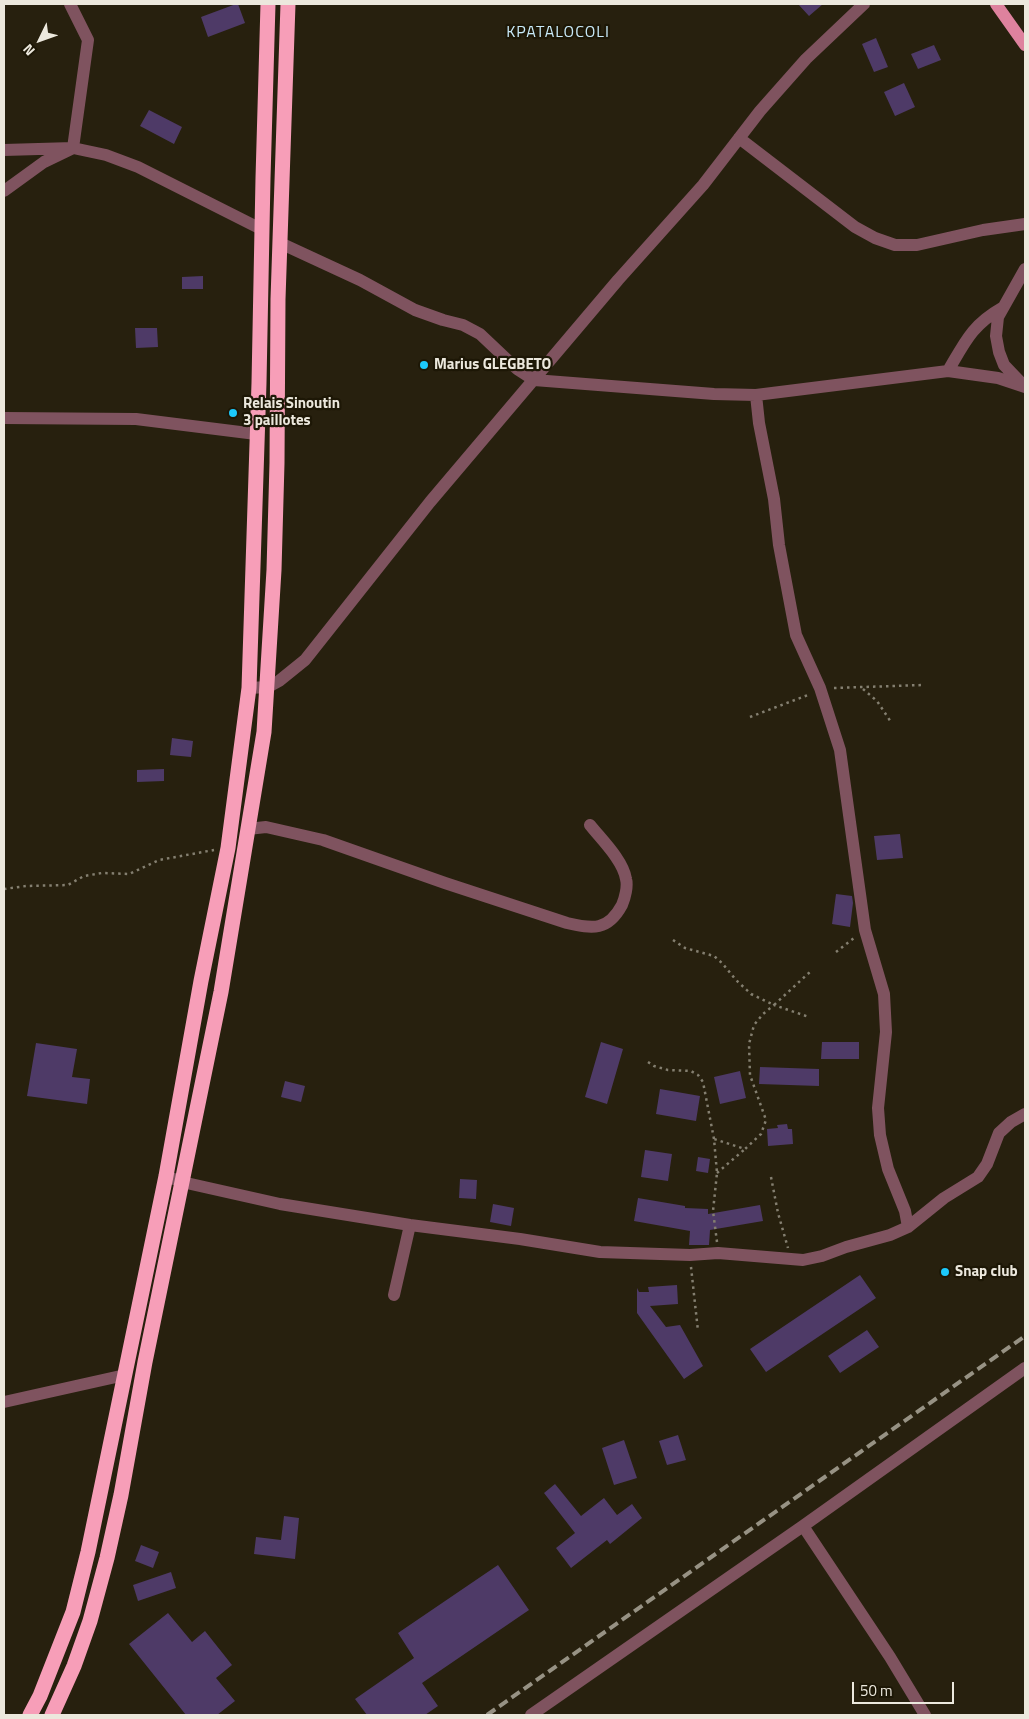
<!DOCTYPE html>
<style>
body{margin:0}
#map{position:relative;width:1029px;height:1719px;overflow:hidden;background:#27200e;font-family:"Titillium Web",sans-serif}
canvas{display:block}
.frame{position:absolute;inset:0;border:5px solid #ece8dd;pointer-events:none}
.north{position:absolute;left:15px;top:15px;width:50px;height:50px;-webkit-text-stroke:4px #1d1706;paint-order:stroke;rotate:228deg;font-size:14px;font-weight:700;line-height:20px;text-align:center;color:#ece8dd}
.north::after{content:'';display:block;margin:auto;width:18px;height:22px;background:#ece8dd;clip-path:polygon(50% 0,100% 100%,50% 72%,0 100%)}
.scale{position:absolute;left:852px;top:1682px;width:102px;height:22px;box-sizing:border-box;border:2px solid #ece8dd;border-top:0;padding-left:6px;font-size:15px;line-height:18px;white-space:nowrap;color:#ece8dd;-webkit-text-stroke:4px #1d1706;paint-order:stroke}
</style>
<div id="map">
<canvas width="1029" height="1719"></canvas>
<div class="frame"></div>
<div class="north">N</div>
<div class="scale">50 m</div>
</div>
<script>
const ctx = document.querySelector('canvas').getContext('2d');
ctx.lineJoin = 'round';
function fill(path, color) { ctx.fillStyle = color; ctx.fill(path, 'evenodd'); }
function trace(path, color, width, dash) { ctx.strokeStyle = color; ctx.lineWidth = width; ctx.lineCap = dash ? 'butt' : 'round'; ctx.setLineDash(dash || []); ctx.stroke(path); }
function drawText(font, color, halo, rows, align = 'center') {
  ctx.font = font + ' "Titillium Web",sans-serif'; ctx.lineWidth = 4.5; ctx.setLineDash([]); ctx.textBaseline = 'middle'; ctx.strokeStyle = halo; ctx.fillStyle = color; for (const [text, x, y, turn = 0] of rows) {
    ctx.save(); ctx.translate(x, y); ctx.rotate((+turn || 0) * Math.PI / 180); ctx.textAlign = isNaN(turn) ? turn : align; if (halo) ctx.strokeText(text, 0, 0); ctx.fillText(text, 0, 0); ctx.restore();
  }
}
fill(new Path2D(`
 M 236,4 L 238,4 L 245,23 L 208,37 L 201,17 Z
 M 798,4 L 823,4 L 809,16 Z
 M 876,38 L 888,67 L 874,72 L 862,44 Z
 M 934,45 L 941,60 L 918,69 L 911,54 Z
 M 904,83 L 915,107 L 895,116 L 884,92 Z
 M 149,110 L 182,127 L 174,144 L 140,126 Z
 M 203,276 L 203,289 L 182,289 L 182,277 Z
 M 135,328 L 157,328 L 158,347 L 136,348 Z
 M 172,738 L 193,741 L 191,757 L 170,755 Z
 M 164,769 L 164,781 L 137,782 L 137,770 Z
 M 900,834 L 903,858 L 877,860 L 874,836 Z
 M 836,894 L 852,896 L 853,903 L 850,927 L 832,924 Z
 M 601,1042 L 623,1049 L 607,1104 L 585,1097 Z
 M 822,1042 L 859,1042 L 859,1059 L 821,1059 Z
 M 36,1043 L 77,1049 L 72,1077 L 90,1079 L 87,1104 L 27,1096 Z
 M 760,1067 L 819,1069 L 819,1086 L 759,1084 Z
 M 740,1071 L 746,1098 L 720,1104 L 714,1077 Z
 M 285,1081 L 305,1086 L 301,1102 L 281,1097 Z
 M 660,1089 L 700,1096 L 696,1121 L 656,1114 Z
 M 787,1124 L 788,1129 L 792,1129 L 793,1144 L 768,1146 L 767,1129 L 778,1128 L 777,1125 Z
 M 645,1150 L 672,1154 L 668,1181 L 641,1177 Z
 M 698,1157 L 710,1159 L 708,1173 L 696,1171 Z
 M 460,1179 L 477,1180 L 476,1199 L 459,1198 Z
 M 638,1198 L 685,1206 L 685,1208 L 708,1209 L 708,1214 L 760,1205 L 763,1221 L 710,1230 L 709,1245 L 689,1245 L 690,1231 L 634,1221 Z
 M 493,1204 L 514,1208 L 511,1226 L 490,1222 Z
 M 860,1275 L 876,1298 L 766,1372 L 750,1349 Z
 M 677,1285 L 678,1304 L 650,1306 L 666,1327 L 680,1325 L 703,1366 L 684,1379 L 637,1313 L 637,1288 L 639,1292 L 649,1292 L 648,1287 Z
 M 867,1330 L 879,1347 L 840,1373 L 828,1356 Z
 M 678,1435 L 686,1460 L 667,1465 L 659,1441 Z
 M 624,1440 L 637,1478 L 614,1485 L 602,1448 Z
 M 555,1484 L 581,1516 L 604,1498 L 617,1515 L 632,1504 L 642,1518 L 610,1544 L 607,1540 L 571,1568 L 556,1548 L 575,1533 L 544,1493 Z
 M 284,1516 L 299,1518 L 295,1559 L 254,1554 L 256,1537 L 281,1540 Z
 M 141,1545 L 159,1552 L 153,1568 L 135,1561 Z
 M 498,1565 L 529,1610 L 422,1683 L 438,1706 L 425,1715 L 367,1715 L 355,1699 L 414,1658 L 398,1633 Z
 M 171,1572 L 176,1588 L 138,1601 L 133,1585 Z
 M 168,1613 L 192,1642 L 205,1631 L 232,1665 L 216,1678 L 235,1701 L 217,1715 L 186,1715 L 129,1644 Z`), '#4e3a67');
trace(new Path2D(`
 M 834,688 L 923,685
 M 863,689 L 877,701 L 891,722
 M 750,717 L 808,695
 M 4,889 L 26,886 L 68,885 L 84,876 L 102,873 L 129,874 L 159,860 L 214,850
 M 673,940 L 685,948 L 714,956 L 722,963 L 736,980 L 751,994 L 774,1005 L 811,971
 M 836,952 L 854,938
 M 648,1062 L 654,1066 L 668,1070 L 691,1071 L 698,1075 L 703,1082 L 714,1139
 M 717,1173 L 745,1149
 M 771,1177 L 778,1213 L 788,1248
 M 717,1242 L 713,1211 L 717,1173 L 714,1139 L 745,1149 L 761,1134 L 766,1120 L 750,1075 L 749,1044 L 754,1025 L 763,1014 L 774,1005 L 809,1017
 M 691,1267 L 698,1331`), '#847f70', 2.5, [2.5, 4]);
trace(new Path2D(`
 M 739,138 L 855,227 L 875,238 L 895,245 L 917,245 L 983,230 L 1025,224
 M 4,150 L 73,148 L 106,155 L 138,167 L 263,230
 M 4,191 L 44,162 L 73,148 L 88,40 L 70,4
 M 280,243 L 360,280 L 415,310 L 443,320 L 463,325 L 480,334 L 517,369 L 534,380 L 714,394 L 756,395 L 948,371 L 998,378 L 1025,387
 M 948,371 C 965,342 972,325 1002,308
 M 1024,386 L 1004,365 L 999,352 L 996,336 L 998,317 L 1025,269
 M 756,395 L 759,423 L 774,499 L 779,545 L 796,635 L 820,688 L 840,750 L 865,930 L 884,994 L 886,1032 L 878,1108 L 880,1135 L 888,1169 L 905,1211 L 908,1227
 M 4,418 L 136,419 L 256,434
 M 249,688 L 268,687 L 279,681 L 305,660 L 430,502 L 618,280 L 703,185 L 760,111 L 806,59 L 864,4
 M 248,829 L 266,827 L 323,840 L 445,883 L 567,923 C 593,929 608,931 622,905 C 625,898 628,886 626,879 C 623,860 601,839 590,825
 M 166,1176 L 182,1182 L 280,1204 L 410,1225 L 520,1239 L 600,1252 L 690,1255 L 718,1253 L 803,1260 L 822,1256 L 846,1247 L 890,1235 L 908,1227 L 944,1198 L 978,1177 L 987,1164 L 999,1133 L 1011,1122 L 1025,1114
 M 394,1295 L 410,1225
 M 4,1402 L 125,1375
 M 803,1526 L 890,1657 L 925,1715
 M 531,1715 L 803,1526 L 1025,1368`), '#7f535f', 12);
trace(new Path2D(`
 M 996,4 L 1025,45`), '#de829e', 12);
trace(new Path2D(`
 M 30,1715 L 40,1696 L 73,1612 L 88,1552 L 166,1176 L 201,981 L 228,848 L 249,688 L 259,383 L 263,178 L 268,4
 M 52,1715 L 74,1666 L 90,1621 L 107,1558 L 121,1495 L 145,1362 L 221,992 L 264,732 L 274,570 L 277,463 L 278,299 L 288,4`), '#f79eb8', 15);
trace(new Path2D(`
 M 487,1715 L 1025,1336`), '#979284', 4, [10, 5]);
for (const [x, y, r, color] of [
 [424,365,5,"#1cc9fc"],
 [233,413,5,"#1cc9fc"],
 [945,1272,5,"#1cc9fc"]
]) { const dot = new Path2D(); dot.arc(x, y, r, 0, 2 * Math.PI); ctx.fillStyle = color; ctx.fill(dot); trace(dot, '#1d1706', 2); }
drawText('bold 15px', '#ece8dd', '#1d1706', [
 ["Marius GLEGBETO",434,365],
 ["Relais Sinoutin",243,404],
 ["3 paillotes",243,421],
 ["Snap club",955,1272]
], 'left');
ctx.letterSpacing = '1px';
drawText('16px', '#c9eaf8', '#1d1706', [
 ["KPATALOCOLI",558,33]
]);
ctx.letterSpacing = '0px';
</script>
